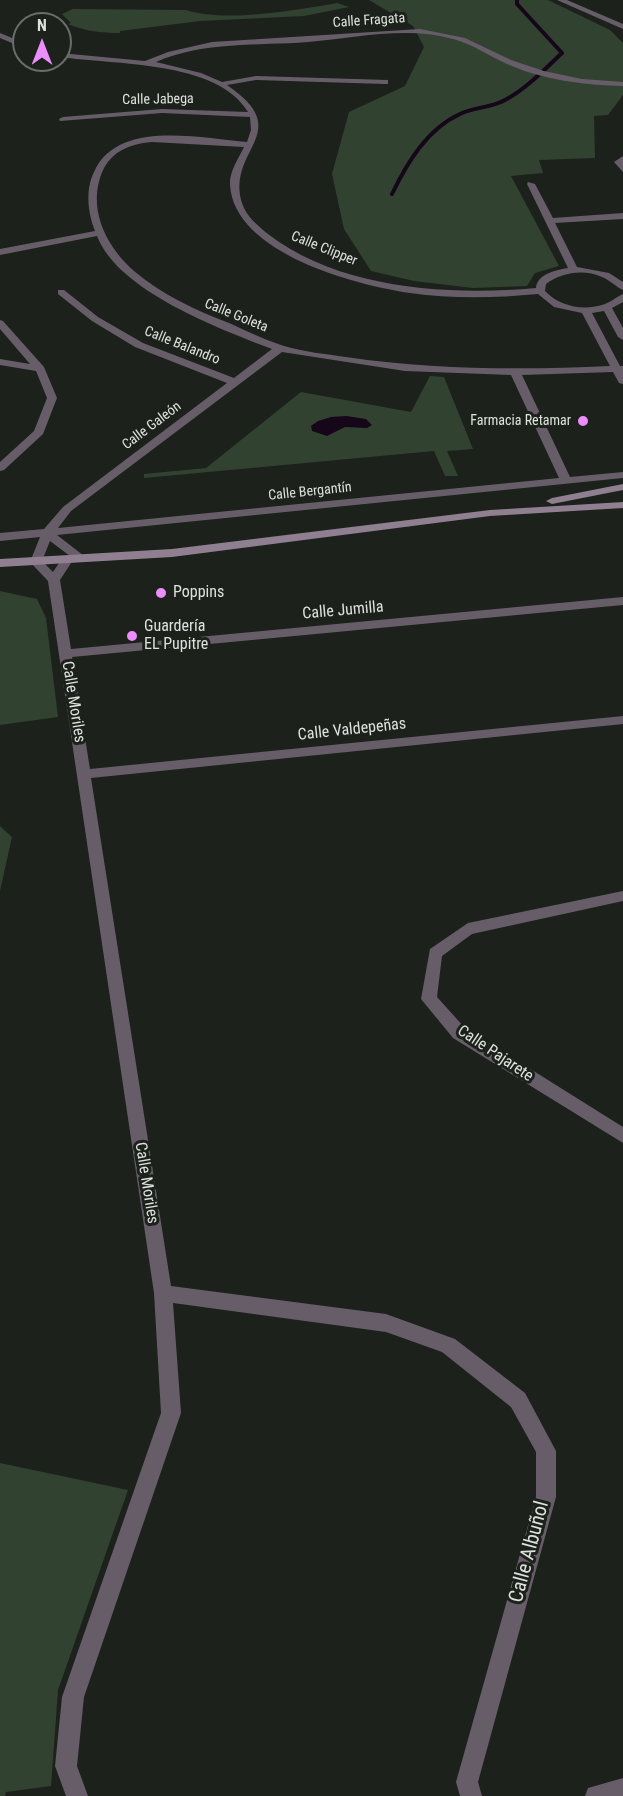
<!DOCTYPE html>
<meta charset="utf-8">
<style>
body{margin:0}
#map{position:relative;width:623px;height:1796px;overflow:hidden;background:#1c211c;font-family:"Roboto Condensed",sans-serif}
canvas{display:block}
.north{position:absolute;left:12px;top:12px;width:60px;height:60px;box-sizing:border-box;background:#1c211c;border:2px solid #6a6e6a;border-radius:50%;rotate:0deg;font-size:16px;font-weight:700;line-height:24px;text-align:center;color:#dee2de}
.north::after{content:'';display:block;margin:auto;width:21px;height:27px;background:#eb8dfb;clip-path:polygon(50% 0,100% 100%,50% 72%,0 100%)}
</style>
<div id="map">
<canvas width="623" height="1796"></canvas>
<div class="north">N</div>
</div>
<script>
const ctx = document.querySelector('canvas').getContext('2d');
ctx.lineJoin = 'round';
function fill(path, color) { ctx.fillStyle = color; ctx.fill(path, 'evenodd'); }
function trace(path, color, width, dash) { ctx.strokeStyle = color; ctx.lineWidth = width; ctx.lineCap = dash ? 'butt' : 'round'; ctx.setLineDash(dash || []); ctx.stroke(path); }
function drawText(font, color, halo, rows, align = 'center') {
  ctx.font = font + ' "Roboto Condensed",sans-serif'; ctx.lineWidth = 6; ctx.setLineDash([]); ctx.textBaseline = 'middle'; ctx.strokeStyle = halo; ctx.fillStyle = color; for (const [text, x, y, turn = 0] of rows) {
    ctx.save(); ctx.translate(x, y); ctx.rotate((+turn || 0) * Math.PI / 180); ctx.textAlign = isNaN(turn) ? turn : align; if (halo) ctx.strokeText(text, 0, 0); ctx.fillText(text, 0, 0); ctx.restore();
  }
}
fill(new Path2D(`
 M 369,0 L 548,0 L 610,30 L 623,43 L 623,95 L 608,115 L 594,116 L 595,158 L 539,160 L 543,173 L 511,176 L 559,266 L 535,273 L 527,286 L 473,288 L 414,281 L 371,271 L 344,229 L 332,174 L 349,112 L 405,86 L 424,47 L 413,26 Z
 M 337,3 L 349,7 L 304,16 L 200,21 L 120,31 L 120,33 C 101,33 85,31 68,24 L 71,23 L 62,14 L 73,9 L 186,10 C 225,23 297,10 337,3 Z
 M 430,376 L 444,377 L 473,449 L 447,451 L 458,476 L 445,476 L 434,451 L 144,478 L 144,474 L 206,468 L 301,392 L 411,412 Z
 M 0,591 L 37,599 L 46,618 L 58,717 L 0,725 Z
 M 0,826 L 12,837 L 0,891 Z
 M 0,1463 L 128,1490 L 58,1690 L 51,1786 L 6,1792 L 5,1796 L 0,1796 Z`), '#324230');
fill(new Path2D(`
 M 346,416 L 366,419 L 372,425 L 367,428 L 345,427 L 327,436 L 312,431 L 311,426 L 318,421 L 331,417 Z`), '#160619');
trace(new Path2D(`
 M 392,194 C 407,163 427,129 460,114 C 474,107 491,108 505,100 C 526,89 544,70 562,53 L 517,4 L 517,0`), '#160619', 4);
fill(new Path2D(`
 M 557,0 L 567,0 L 623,24 L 623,29 Z
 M 420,29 L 465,38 L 511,60 L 544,71 L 582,79 L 623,82 L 623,86 C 584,85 543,80 507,64 C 489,56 473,44 453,39 C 406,26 356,38 308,42 C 256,46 205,41 156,62 L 201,73 L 222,82 L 256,76 L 388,80 L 388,84 L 385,84 L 256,80 L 227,85 C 297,133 226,148 242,203 C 246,216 258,226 268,234 C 339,289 449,296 536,288 C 537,274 556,270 568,268 L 527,184 L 528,182 L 535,184 L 553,218 L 623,213 L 623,219 L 555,223 L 577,267 L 609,273 L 623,282 L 623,290 C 616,287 610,280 602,277 C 584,269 562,272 546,284 L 545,291 C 559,306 582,311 602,305 C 610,303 616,297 623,294 L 623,302 L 612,308 L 623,328 L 623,340 L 618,337 L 604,311 L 592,313 L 620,366 L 623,366 L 623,384 L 619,383 L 613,372 L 522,375 L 570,477 L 623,472 L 623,478 L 57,535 L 88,559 L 86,562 L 78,562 L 50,541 L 42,561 L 53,572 L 63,557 L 71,557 L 73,560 L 60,580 L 71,649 L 623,597 L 623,605 L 72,657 L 90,769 L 623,716 L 623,724 L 91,778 L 171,1286 L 386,1314 L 455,1339 L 525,1393 L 556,1451 L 556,1497 L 478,1782 L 482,1796 L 460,1796 L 456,1782 L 536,1497 L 536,1452 L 511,1407 L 442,1352 L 386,1332 L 173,1303 L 181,1413 L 84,1697 L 77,1766 L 88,1796 L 66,1796 L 55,1766 L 62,1697 L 161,1413 L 154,1293 L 48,581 L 30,562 L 40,537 L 0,541 L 0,533 L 44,529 L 63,507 L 227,383 L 135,347 L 92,321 L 58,294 L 58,290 L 64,290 L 98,317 L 143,343 L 234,378 L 272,349 C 220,329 118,291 97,236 L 0,255 L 0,249 L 95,231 C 88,213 85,190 94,172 C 117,119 200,138 247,142 L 251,130 L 250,117 L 162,113 L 60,121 L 59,119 L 63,117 L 162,109 L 248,112 C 217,60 113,65 60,57 L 60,53 L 145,61 L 168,52 L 212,42 ZM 152,142 L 244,147 C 239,158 229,171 230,185 C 234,253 355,285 410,293 C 452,299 495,298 538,294 L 554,307 L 582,313 L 610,366 C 522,370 434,370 346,357 C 326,354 304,352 284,346 C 265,340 247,331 229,323 C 195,310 161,294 134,271 C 108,248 89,213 100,178 C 108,153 127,144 152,142 ZM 282,352 L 405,371 L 511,375 L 559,478 L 58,528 L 71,511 Z
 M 0,33 L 24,43 L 24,48 L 0,38 Z
 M 623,156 L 623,172 L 614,162 Z
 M 0,320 L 3,321 L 44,367 L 57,398 L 43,434 L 4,470 L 0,471 L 0,462 L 34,431 L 47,398 L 36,371 L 0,365 L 0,359 L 30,364 L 0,329 Z
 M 623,891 L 623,901 L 472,934 L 442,956 L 437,997 L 465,1028 L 623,1127 L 623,1143 L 453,1038 L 421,999 L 430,949 L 468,923 Z
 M 623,1778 L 623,1796 L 585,1796 L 588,1788 Z`), '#665d68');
fill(new Path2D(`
 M 623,484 L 623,490 L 552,504 L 546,501 L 552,498 Z
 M 623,502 L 623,508 L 490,516 L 172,557 L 0,567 L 0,559 L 172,549 L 490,510 Z`), '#8f7f91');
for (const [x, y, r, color] of [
 [583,421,6,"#eb8dfb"],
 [161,593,6,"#eb8dfb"],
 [132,636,6,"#eb8dfb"]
]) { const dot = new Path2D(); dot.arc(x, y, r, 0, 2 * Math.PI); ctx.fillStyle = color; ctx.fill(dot); trace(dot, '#1c211c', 2); }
drawText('14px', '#dee2de', '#1c211c', [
 ["Calle Fragata",369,21,-4],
 ["Calle Jabega",158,100,-1],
 ["Calle Clipper",324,249,22],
 ["Calle Goleta",236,316,22],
 ["Calle Balandro",182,346,22],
 ["Calle Galeón",152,426,-37],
 ["Calle Bergantín",310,492,-6]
]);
drawText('14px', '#dee2de', '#1c211c', [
 ["Farmacia Retamar",571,421]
], 'right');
drawText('16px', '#dee2de', '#1c211c', [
 ["Poppins",173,593],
 ["Guardería",144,627],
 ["EL Pupitre",144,645]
], 'left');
drawText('16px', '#dee2de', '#1c211c', [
 ["Calle Jumilla",343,611,-5],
 ["Calle Moriles",73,702,81],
 ["Calle Valdepeñas",352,730,-6],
 ["Calle Pajarete",495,1054,34],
 ["Calle Moriles",146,1183,81]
]);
drawText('20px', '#dee2de', '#1c211c', [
 ["Calle Albuñol",530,1552,-75]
]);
</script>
